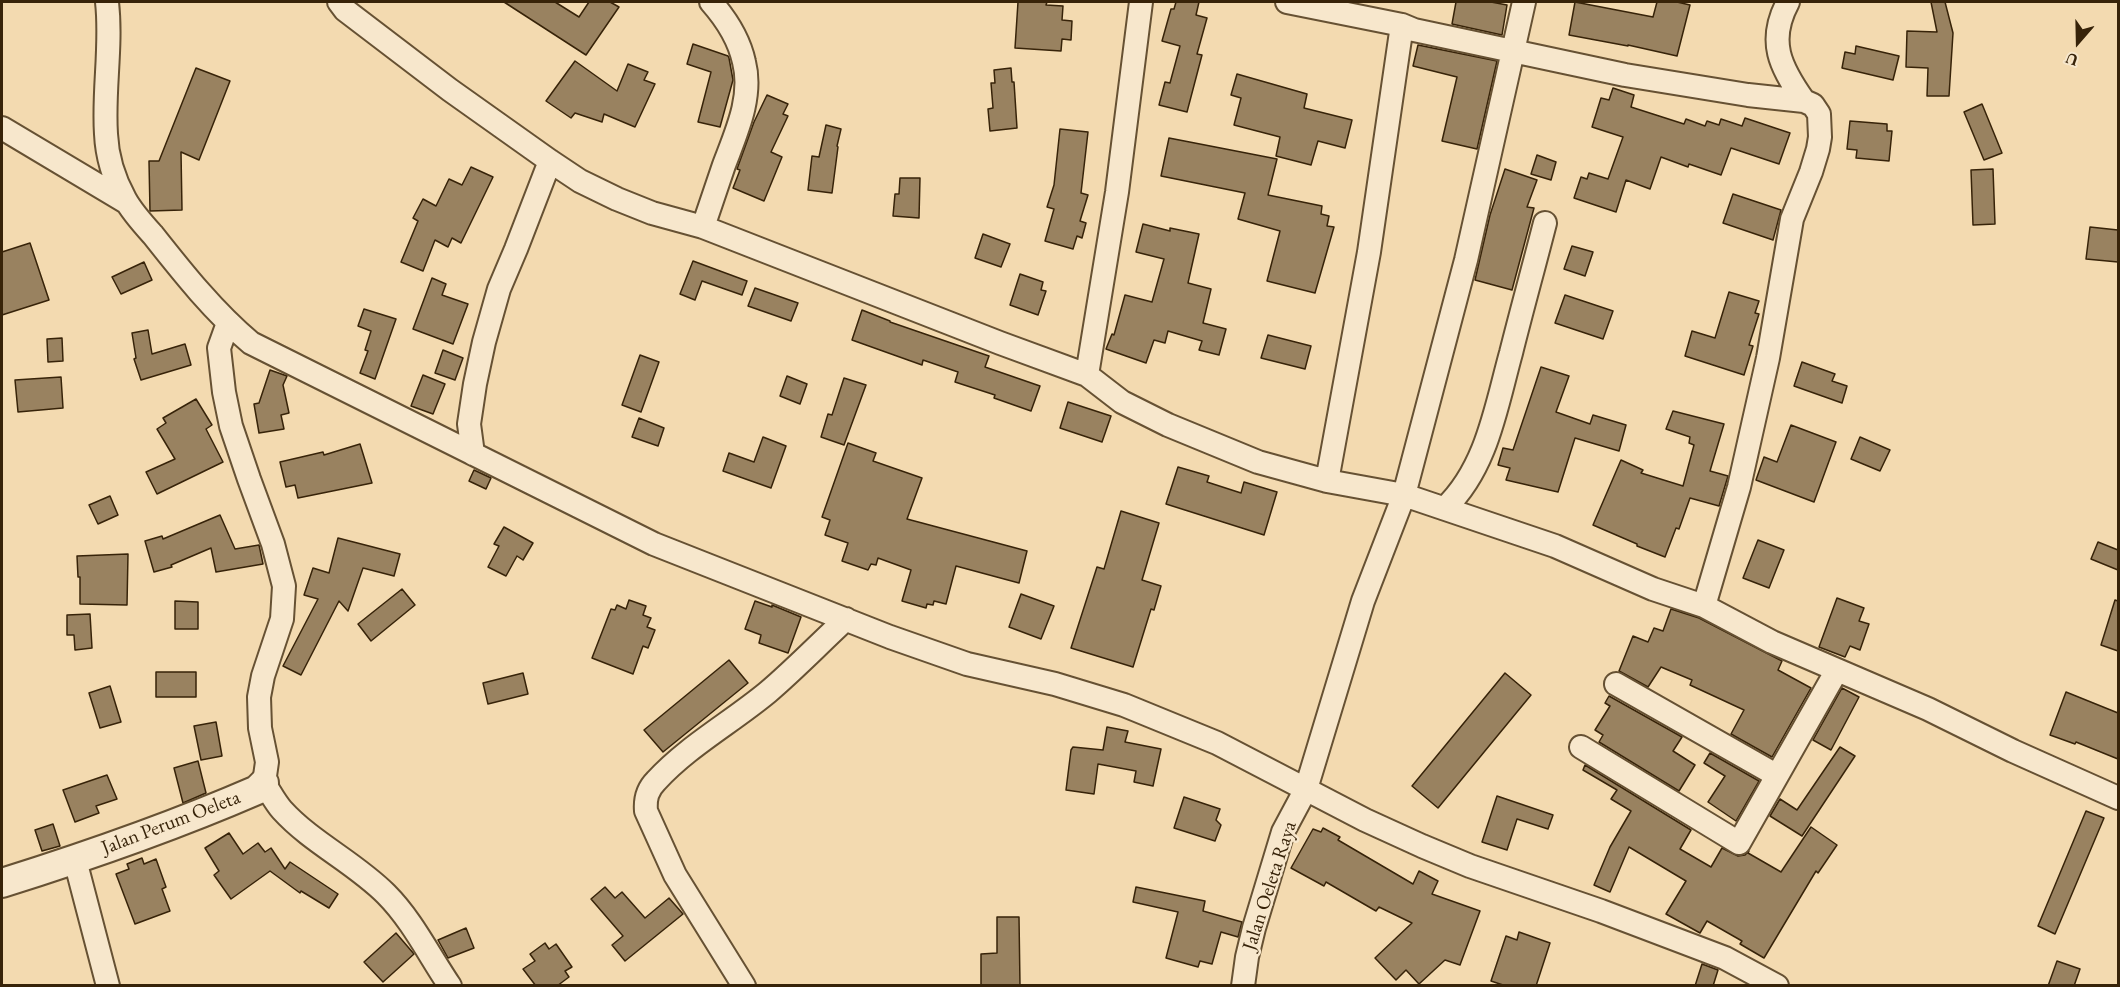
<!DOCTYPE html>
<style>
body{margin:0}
#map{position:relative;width:2120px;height:987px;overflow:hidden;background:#f3dab0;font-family:"EB Garamond",serif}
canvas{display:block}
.frame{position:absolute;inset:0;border:3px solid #372309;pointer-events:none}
.north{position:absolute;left:2048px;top:12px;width:60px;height:60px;-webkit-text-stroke:4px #f7e7cc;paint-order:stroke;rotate:200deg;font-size:16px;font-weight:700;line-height:24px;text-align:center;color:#372309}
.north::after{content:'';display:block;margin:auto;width:21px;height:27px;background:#372309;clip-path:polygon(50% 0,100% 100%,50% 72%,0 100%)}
</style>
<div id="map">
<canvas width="2120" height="987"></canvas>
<div class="frame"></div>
<div class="north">U</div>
</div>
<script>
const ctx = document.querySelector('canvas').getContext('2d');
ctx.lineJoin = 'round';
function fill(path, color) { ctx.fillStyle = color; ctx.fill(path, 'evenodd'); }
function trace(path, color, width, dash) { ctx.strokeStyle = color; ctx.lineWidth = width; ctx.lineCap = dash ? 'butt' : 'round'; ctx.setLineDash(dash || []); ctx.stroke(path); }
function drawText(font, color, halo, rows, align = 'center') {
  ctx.font = font + ' "EB Garamond",serif'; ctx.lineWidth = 5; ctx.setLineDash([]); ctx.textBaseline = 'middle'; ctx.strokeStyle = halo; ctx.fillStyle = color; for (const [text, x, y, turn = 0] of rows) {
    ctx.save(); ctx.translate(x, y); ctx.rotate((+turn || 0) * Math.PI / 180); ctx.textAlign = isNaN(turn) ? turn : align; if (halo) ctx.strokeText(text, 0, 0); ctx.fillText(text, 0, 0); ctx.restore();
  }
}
const building = new Path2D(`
 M 504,2 L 555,2 L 579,17 L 589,2 L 610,2 L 619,7 L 586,55 Z
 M 1018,2 L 1047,2 L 1046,5 L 1063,6 L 1062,20 L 1072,21 L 1071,40 L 1062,39 L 1061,51 L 1015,48 Z
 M 1176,2 L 1199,2 L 1196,15 L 1207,18 L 1197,54 L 1202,55 L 1187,112 L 1159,105 L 1165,82 L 1170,83 L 1180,46 L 1162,41 L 1171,9 L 1174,9 Z
 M 1456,2 L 1491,2 L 1507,5 L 1502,35 L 1452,24 Z
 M 1575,2 L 1653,17 L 1657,2 L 1677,2 L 1690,5 L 1677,56 L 1628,45 L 1628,46 L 1569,35 Z
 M 1931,2 L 1945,2 L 1953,33 L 1949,96 L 1927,96 L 1928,68 L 1906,67 L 1907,31 L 1937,32 Z
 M 693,44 L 728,56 L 729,58 L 733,80 L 720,127 L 698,122 L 711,72 L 687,64 Z
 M 1418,45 L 1497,61 L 1477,149 L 1442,141 L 1457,77 L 1413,66 Z
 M 1856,46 L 1899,56 L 1893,80 L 1842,68 L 1845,52 L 1855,54 Z
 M 575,61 L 617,91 L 628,64 L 648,72 L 644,80 L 655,84 L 635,127 L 604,114 L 602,122 L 575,113 L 571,118 L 546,101 Z
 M 196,68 L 230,81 L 199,160 L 181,152 L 182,210 L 150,211 L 149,161 L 159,161 Z
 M 1011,68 L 1012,82 L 1014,82 L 1017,128 L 990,131 L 988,109 L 993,108 L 991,83 L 995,83 L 994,70 Z
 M 1237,74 L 1307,94 L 1304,108 L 1352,120 L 1345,148 L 1318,141 L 1311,165 L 1276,156 L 1280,137 L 1234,125 L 1241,98 L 1231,95 Z
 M 1613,88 L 1634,95 L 1631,107 L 1684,124 L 1686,119 L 1705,126 L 1707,121 L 1719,125 L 1721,119 L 1742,126 L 1745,118 L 1790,133 L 1779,164 L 1731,148 L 1721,175 L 1689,164 L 1688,167 L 1661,157 L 1650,189 L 1626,180 L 1616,212 L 1574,198 L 1581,177 L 1587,179 L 1589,173 L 1608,179 L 1623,137 L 1592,127 L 1601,98 L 1609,100 Z
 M 767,95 L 788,104 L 783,114 L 788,116 L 771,152 L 782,157 L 764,201 L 733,188 L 740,170 L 737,169 L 754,122 Z
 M 1982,104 L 2002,153 L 1984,160 L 1964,112 Z
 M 1850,121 L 1887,124 L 1887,131 L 1892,131 L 1889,161 L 1856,158 L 1857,150 L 1847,149 Z
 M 826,125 L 841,129 L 837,146 L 838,147 L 832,193 L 808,190 L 812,156 L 819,157 Z
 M 1060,129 L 1088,132 L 1081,193 L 1088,195 L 1080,221 L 1086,223 L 1082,238 L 1077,236 L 1073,249 L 1045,241 L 1054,209 L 1047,207 L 1054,185 Z
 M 1169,138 L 1277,159 L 1268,195 L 1322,206 L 1321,214 L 1329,216 L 1327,226 L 1334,227 L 1315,293 L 1267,281 L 1280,231 L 1238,219 L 1245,193 L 1161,176 Z
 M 1537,155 L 1556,162 L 1551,180 L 1531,174 Z
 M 471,167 L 493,177 L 461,243 L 452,238 L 448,247 L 435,240 L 423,271 L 401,262 L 418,221 L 413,218 L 423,199 L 436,206 L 449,179 L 462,185 Z
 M 1505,169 L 1537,180 L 1527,207 L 1534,208 L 1512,290 L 1475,280 L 1490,215 Z
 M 1993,169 L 1995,224 L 1973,225 L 1971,170 Z
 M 900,178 L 920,178 L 919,218 L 893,216 L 895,194 L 899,194 Z
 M 1733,194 L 1781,210 L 1773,240 L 1723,223 Z
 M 1143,224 L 1170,231 L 1170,228 L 1199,234 L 1188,283 L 1211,289 L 1203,323 L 1226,329 L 1219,355 L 1199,350 L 1202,341 L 1168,331 L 1165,343 L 1154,340 L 1146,363 L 1106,349 L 1112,334 L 1114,335 L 1125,295 L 1152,302 L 1164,259 L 1136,252 Z
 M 2090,227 L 2118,230 L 2118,262 L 2086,259 Z
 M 983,234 L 1010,244 L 1001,267 L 975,258 Z
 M 30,243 L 49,300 L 2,315 L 2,252 Z
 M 1572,246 L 1593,252 L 1585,276 L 1564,269 Z
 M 693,261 L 747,281 L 742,295 L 702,281 L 695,300 L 680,294 Z
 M 144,262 L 152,280 L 121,294 L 112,277 Z
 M 1020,274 L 1043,282 L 1041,290 L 1046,291 L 1038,315 L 1010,305 Z
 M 432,278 L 446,284 L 442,295 L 468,304 L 453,344 L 413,329 Z
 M 755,288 L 798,303 L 791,321 L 748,306 Z
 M 1729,292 L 1759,301 L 1755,313 L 1759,314 L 1749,345 L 1753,346 L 1744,375 L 1685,356 L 1692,331 L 1715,338 Z
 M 1565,295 L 1613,311 L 1603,339 L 1555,323 Z
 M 364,309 L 396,319 L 375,379 L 360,373 L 368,351 L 365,350 L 371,331 L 358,326 Z
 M 862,310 L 890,321 L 890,322 L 989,356 L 985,367 L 1040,386 L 1031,411 L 994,398 L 995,395 L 955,382 L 958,372 L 923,360 L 922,365 L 852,340 Z
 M 148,330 L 152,354 L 185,344 L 191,365 L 141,380 L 134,359 L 136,358 L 132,333 Z
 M 1268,335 L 1311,346 L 1305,369 L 1261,358 Z
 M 62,338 L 63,361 L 48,362 L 47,339 Z
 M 443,350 L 463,358 L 455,380 L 435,373 Z
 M 640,355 L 659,362 L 641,412 L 622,405 Z
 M 1802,362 L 1835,374 L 1832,381 L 1847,386 L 1842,403 L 1794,386 Z
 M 1541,367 L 1569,376 L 1556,412 L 1590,424 L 1593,415 L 1626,425 L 1619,451 L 1575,438 L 1558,492 L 1506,480 L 1510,468 L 1498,465 L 1503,448 L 1513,450 Z
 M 270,370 L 287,376 L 283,385 L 289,413 L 281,415 L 284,429 L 259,433 L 254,404 L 259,403 Z
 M 423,375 L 445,384 L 433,414 L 411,406 Z
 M 787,376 L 807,384 L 800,404 L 780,396 Z
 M 61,377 L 63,408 L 18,412 L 15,380 Z
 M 844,378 L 866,385 L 844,445 L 821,437 L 828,414 L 832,415 Z
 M 196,399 L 212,425 L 206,429 L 223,462 L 157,494 L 146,472 L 175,459 L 157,429 L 166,423 L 163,418 Z
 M 1068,402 L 1111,416 L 1102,442 L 1060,428 Z
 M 1673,411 L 1724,424 L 1710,471 L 1728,476 L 1719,506 L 1690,498 L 1679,529 L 1676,528 L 1665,557 L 1637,546 L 1637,544 L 1593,525 L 1621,460 L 1643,470 L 1641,473 L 1683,486 L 1694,445 L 1689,443 L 1690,437 L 1666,429 Z
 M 639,418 L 664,428 L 658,446 L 632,437 Z
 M 1791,425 L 1836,442 L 1814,502 L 1756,480 L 1764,457 L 1777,462 Z
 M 763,437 L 786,446 L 771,488 L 723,471 L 729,453 L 754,462 Z
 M 1860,437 L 1890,450 L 1880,471 L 1851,459 Z
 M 848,443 L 876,453 L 873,461 L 922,478 L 907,519 L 1027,551 L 1019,583 L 956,566 L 946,604 L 934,601 L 933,605 L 927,604 L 926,608 L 902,601 L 911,570 L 878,558 L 876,565 L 871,564 L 868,570 L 842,561 L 848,543 L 825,535 L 830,520 L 822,517 Z
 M 360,444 L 372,483 L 298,498 L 295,485 L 286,487 L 280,462 L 323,452 L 324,455 Z
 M 1178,467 L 1209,476 L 1207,482 L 1241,493 L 1244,482 L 1277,492 L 1264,535 L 1166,504 Z
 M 474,470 L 491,478 L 486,489 L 469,481 Z
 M 110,496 L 118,515 L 98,524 L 89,505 Z
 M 1121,511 L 1159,523 L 1142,580 L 1161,586 L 1154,610 L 1151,609 L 1133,667 L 1071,648 L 1097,567 L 1104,569 Z
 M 220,515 L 235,549 L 259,545 L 263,564 L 216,572 L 211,548 L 171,565 L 172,567 L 154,572 L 145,541 L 162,536 L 163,539 Z
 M 504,527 L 533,543 L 523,560 L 517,556 L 506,576 L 488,567 L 499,546 L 494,544 Z
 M 338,538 L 400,554 L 394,576 L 363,568 L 348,611 L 339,601 L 301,675 L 283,666 L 318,599 L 304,595 L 313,568 L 329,573 Z
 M 1758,540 L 1784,550 L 1769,588 L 1743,578 Z
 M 2098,542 L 2118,550 L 2118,570 L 2091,559 Z
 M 128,554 L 127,605 L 80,604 L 80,577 L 78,577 L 77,556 Z
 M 402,589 L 415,605 L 371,641 L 358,624 Z
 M 1021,594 L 1054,606 L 1041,639 L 1009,627 Z
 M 1837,598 L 1864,608 L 1859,621 L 1869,624 L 1860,650 L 1850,646 L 1845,657 L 1819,647 Z
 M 629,600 L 646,606 L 643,615 L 651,618 L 647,627 L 655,630 L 648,648 L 643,646 L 633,674 L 592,658 L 611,609 L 615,610 L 617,605 L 626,609 Z
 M 2115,600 L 2118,601 L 2118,651 L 2101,645 Z
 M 175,601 L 198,602 L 198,629 L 175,629 Z
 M 755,601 L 772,607 L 772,605 L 801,617 L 788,653 L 759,643 L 761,635 L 745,629 Z
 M 1671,609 L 1699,618 L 1782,661 L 1778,670 L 1811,688 L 1772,757 L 1731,734 L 1744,710 L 1690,685 L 1692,680 L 1661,667 L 1648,687 L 1619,671 L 1633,636 L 1648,642 L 1654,628 L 1663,631 Z
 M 90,614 L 92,648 L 75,650 L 74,635 L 67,635 L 67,615 Z
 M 729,660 L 748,683 L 663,752 L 644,730 Z
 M 156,672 L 196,672 L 196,697 L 156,697 Z
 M 523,673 L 528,694 L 488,704 L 483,683 Z
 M 1505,673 L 1531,695 L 1438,808 L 1412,786 Z
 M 110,686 L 121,722 L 100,728 L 89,693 Z
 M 1842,688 L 1859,697 L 1831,750 L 1813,740 Z
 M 2066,692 L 2118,713 L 2118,759 L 2076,742 L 2075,744 L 2050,735 Z
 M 1609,696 L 1682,737 L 1673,751 L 1695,765 L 1679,791 L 1599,742 L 1603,735 L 1595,730 L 1610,706 L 1605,703 Z
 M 216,722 L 222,756 L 201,760 L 194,726 Z
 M 1107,727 L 1128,731 L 1125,742 L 1161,749 L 1153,786 L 1134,782 L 1136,771 L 1098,764 L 1094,794 L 1066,790 L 1071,750 L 1073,747 L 1103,750 Z
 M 1840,747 L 1855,756 L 1802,836 L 1770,816 L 1780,799 L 1797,810 Z
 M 1710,753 L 1759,781 L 1736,821 L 1708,802 L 1725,776 L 1704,763 Z
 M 198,761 L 206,793 L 183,803 L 174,768 Z
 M 1585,765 L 1691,830 L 1680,849 L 1711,867 L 1722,848 L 1738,856 L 1745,855 L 1749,851 L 1748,853 L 1781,872 L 1811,827 L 1837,845 L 1818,873 L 1816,871 L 1764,958 L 1740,944 L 1742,941 L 1707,921 L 1700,933 L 1666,914 L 1686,881 L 1629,847 L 1610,892 L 1594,885 L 1610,847 L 1631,811 L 1611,799 L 1617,790 L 1583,770 Z
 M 107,775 L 117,799 L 96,806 L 99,813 L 75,822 L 63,790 Z
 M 1497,796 L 1553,815 L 1548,829 L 1517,819 L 1507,850 L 1482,842 Z
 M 1184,797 L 1220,809 L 1216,820 L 1221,825 L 1215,841 L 1174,828 Z
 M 2086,811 L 2104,818 L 2055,934 L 2038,926 Z
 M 53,824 L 60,846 L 42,851 L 35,830 Z
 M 1323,828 L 1340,837 L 1338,840 L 1413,884 L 1419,871 L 1438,881 L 1432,894 L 1480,911 L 1460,965 L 1445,960 L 1419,984 L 1406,970 L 1396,980 L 1375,958 L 1412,923 L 1379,907 L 1376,911 L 1326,882 L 1324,886 L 1291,868 L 1313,829 L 1321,832 Z
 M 229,833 L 243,854 L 258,843 L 265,852 L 271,848 L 285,869 L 290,862 L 338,894 L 329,908 L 301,891 L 300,893 L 270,871 L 231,899 L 214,875 L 219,871 L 205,848 Z
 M 142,858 L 144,864 L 156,859 L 166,887 L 162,889 L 170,911 L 135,924 L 116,874 L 129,869 L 127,864 Z
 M 605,887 L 615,898 L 622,892 L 645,918 L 669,898 L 683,914 L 625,961 L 612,945 L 623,936 L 591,899 Z
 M 1136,887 L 1205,901 L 1203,911 L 1242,922 L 1238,937 L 1221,932 L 1212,964 L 1200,961 L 1198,967 L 1166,958 L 1178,912 L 1133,902 Z
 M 997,917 L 1019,917 L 1020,986 L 981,986 L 981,954 L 997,953 Z
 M 466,928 L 474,948 L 448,958 L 438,940 Z
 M 1519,932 L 1550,943 L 1536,986 L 1506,986 L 1491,981 L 1506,936 L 1517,940 Z
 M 396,933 L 414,954 L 383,982 L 364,962 Z
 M 545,943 L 549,949 L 556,944 L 572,967 L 565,971 L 569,977 L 557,986 L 536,986 L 523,969 L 535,961 L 530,954 Z
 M 2057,961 L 2080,969 L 2074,986 L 2048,986 Z
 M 1702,964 L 1718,970 L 1713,986 L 1695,986 Z`);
fill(building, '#998260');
trace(building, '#372309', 1.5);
const minor = new Path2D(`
 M 107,2 C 112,46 103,90 106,134 C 107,157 114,179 125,199 C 132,212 143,224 153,235 C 183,273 214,312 251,343 L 654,544 L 890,637 L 967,664 L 1055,684 L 1124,705 L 1217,743 L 1365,820 L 1422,846 L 1470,866 L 1601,911 L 1725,958 L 1777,986
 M 339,2 L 345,10 L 450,90 L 550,161 L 580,181 L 617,199 L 652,213 L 703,227 L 1000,343 L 1087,375 L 1122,402 L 1168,425 L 1258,462 L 1327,481 L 1404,495 L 1363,601 L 1306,789 L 1283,832 L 1254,928 L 1247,957 L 1243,986
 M 1287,2 L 1402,25 L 1414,30 L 1625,75 L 1748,95 L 1804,101 L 1813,105 L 1819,114 L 1820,137 L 1818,149 L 1811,172 L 1792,219 L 1768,358 L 1739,487 L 1704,606
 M 1524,2 L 1466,260 L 1404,495 L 1555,546 L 1653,589 L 1704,606 L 1772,642 L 1928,709 L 2013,751 L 2118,798
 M 1788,2 C 1767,41 1780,67 1804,101
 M 2,128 L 126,202
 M 703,227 C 710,206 717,186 724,165 C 736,133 753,97 744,62 C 739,39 726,19 711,2
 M 228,323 L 219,348 L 224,392 L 231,426 L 249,479 L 273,544 L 284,586 L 282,619 L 263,676 L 259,697 L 260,728 L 267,762 L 264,783 C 270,792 275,802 282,810 C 312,843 354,862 386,894 C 412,920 429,955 450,986
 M 1087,375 L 1117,192 L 1141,2
 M 473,454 L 469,424 L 475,384 L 484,342 L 499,289 L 516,249 L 550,161
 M 1327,481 L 1369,252 L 1402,25
 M 1445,508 C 1487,468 1496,407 1511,353 C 1522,309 1534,266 1545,223
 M 1616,684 L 1776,775
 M 1581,747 L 1739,843 L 1837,670
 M 75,860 L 108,986
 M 744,986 L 675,875 L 646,811 C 645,799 647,790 656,781 C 688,746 732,722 768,692 C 795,669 820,643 846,619`);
const tertiary = new Path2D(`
 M 2,883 C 88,856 174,826 257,790 L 264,783`);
trace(minor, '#665133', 26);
trace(tertiary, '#665133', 32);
trace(minor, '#f7e7cc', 22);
trace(tertiary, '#f7e7cc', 28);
drawText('20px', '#372309', '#f7e7cc', [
 ["Jalan Perum Oeleta",171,823,-21],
 ["Jalan Oeleta Raya",1270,886,-72]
]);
</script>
